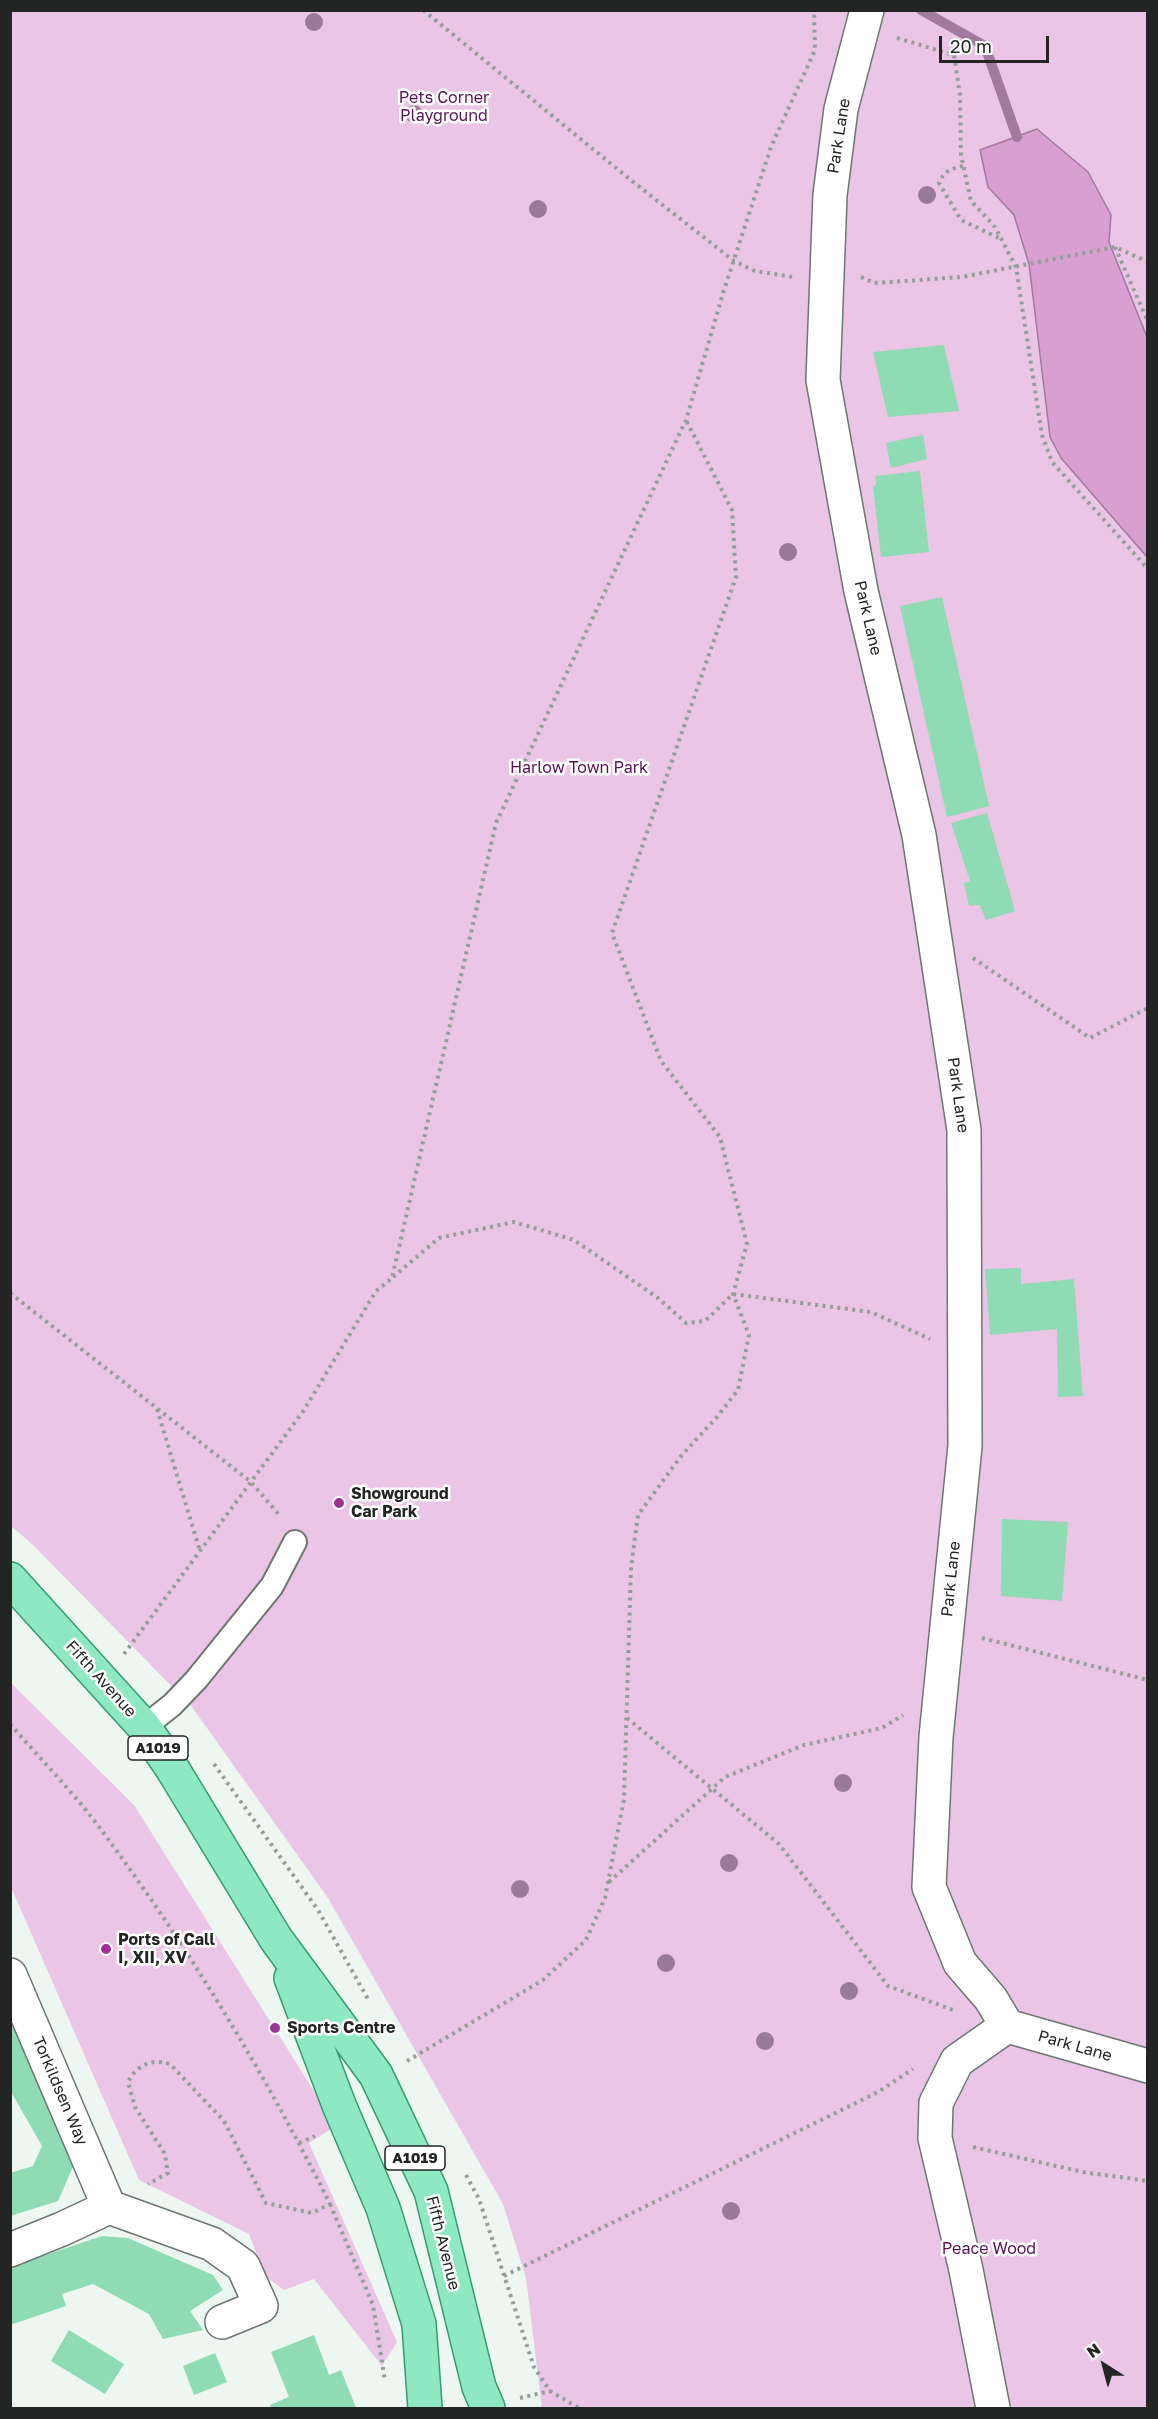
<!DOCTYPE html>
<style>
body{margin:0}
#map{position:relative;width:1158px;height:2419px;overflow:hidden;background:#edf6f1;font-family:"Golos Text",sans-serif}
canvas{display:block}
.frame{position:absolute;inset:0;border:12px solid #222523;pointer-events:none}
.north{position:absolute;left:1074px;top:2335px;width:60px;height:60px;-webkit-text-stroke:4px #fff;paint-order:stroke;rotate:324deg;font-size:16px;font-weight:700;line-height:24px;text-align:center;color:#222523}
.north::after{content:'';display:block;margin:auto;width:21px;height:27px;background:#222523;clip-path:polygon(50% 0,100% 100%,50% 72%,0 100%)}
.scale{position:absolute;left:939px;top:36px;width:110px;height:27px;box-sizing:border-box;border:3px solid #222523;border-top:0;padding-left:8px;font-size:18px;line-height:21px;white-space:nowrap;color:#222523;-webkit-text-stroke:4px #fff;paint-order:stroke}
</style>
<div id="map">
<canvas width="1158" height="2419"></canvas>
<div class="frame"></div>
<div class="north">N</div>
<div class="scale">20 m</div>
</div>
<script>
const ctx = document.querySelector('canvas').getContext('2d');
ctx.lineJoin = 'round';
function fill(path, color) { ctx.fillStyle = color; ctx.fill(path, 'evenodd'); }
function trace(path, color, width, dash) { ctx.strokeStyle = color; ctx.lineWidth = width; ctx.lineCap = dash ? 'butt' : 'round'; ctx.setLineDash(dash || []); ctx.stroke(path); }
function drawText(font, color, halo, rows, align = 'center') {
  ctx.font = font + ' "Golos Text",sans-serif'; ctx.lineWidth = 5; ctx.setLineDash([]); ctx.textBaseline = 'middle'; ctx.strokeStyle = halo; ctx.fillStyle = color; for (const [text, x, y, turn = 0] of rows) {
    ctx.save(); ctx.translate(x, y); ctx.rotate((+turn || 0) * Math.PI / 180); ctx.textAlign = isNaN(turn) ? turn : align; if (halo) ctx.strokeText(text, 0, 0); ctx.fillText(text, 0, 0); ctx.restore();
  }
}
fill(new Path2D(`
 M 10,11 L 1147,11 L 1147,2408 L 542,2408 L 526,2278 L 503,2204 L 328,1898 L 192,1707 L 32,1544 L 11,1526 Z
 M 10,1682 L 134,1805 L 336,2126 L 309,2143 L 397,2342 L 382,2366 L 314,2279 L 284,2290 L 265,2276 L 249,2234 L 139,2180 L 11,1887 Z`), '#eac5e5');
const water = new Path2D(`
 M 1037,129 L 1088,172 L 1111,215 L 1109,242 L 1147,337 L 1147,557 L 1061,458 L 1050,437 L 1029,264 L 1014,215 L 988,187 L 980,150 Z`);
fill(water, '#d89fd1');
trace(water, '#a17a9d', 1.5);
trace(new Path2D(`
 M 921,10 L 985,46 L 1017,137`), '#a17a9d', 10);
fill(new Path2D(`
 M 944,345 L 959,411 L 888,417 L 873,352 Z
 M 923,435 L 927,459 L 891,468 L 886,443 Z
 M 920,471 L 929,552 L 881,557 L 873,486 L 876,485 L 875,476 Z
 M 942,597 L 989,806 L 947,817 L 900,606 Z
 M 987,813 L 1015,911 L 986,920 L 980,905 L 969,906 L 964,883 L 970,881 L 951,823 Z
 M 1021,1268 L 1021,1284 L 1074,1279 L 1083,1396 L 1058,1397 L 1057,1329 L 990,1335 L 985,1269 Z
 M 1002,1519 L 1068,1522 L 1062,1601 L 1001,1596 Z
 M 10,2018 L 19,2021 L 81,2148 L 58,2201 L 10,2216 L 10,2173 L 33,2166 L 42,2146 L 10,2090 Z
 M 102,2236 L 128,2238 L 213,2275 L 223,2290 L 190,2311 L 203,2330 L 163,2339 L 149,2314 L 93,2284 L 62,2294 L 66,2306 L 10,2325 L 10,2267 Z
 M 69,2330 L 124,2364 L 105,2394 L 51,2361 Z
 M 314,2335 L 329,2375 L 341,2370 L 356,2408 L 271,2408 L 270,2405 L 289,2397 L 271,2352 Z
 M 215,2353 L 227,2382 L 194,2395 L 183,2366 Z`), '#8fdbb3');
const service = new Path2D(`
 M 144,1727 L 172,1705 L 196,1680 L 272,1586 L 295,1542`);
const minor = new Path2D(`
 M 867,10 L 841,109 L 830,195 L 823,380 L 861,591 L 919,835 L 964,1130 L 965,1446 L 936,1737 L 929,1887 L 960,1963 L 991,1999 L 1007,2026 L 1148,2066
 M 10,1975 L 109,2207 L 62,2229 L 10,2250
 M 109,2207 L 212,2244 L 243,2266 L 261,2306 L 222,2322
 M 993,2408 L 966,2270 L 935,2138 L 936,2103 L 957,2061 L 1007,2026`);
const primary = new Path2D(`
 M 10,1579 L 144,1727 L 172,1768 L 276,1939 L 376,2075 L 431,2191 L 479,2387 L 488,2408
 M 291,1978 L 339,2105 L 383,2208 L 419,2324 L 425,2408`);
trace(service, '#6e7672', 26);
trace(minor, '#6e7672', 36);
trace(primary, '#379b70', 36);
trace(new Path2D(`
 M 423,10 L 632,181 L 734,261 L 755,271 L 793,277
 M 897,38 L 954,55 L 960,95 L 961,155 L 971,201 L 995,227 L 1016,267 L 1042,435 L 1052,462 L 1148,569
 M 963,166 C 952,168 943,172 939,183 L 961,220 L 1001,239
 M 1115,247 L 1148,322
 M 861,277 L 874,283 L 962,277 L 1115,247 L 1148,262
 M 973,958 L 1090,1038 L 1148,1008
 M 393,1277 L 439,1238 L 514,1222 L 574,1240 L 658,1298 L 686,1323 L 705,1321 L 733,1294 L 871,1312 L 930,1339
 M 10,1293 L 251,1482 L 280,1516
 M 157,1409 L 200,1551
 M 982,1638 L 1148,1680
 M 124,1654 L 304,1410 L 376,1291 L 392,1278 L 496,823 L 686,420 L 724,290 L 771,147 L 815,50 L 814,10
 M 627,1718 L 779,1844 L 888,1986 L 953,2010
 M 10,1724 C 42,1761 77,1796 105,1835 C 191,1951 266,2076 330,2204 L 312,2213 L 266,2203 L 224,2121 L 170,2064 C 151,2058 137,2065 128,2082 L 135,2107 L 165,2154 L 168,2173 L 148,2184
 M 214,1764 L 318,1910 L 369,2001
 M 609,1882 L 725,1777 L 804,1745 L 882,1728 L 903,1715
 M 407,2061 L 543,1980 L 586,1940 L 605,1898 L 624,1799 L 631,1568 L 638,1515 L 681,1456 L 717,1417 L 738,1390 L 749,1335 L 733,1294 L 747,1244 L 720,1137 L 661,1061 L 612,933 L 736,577 L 732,510 L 686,420
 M 299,2143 L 315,2136
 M 973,2147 L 1083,2172 L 1148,2181
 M 466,2175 L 479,2199 L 534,2367 L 550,2391 L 579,2408
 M 330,2204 L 373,2305 L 385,2381
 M 504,2276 L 878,2092 L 913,2069
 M 520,2398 L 550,2391`), '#979e9a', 4, [3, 4.5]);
trace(service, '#fff', 22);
trace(minor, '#fff', 33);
trace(primary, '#8ee9c2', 33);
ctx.fillStyle = '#9a7a9a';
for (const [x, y] of [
 [314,22],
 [414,114],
 [927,195],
 [538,209],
 [788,552],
 [843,1783],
 [729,1863],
 [520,1889],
 [666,1963],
 [849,1991],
 [765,2041],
 [731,2211]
]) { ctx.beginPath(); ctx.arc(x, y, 9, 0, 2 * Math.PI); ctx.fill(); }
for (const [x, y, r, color] of [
 [339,1503,6,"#9c3294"],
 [106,1949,6,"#9c3294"],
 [275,2028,6,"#9c3294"]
]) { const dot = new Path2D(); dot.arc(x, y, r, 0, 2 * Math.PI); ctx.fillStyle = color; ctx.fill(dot); trace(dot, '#fff', 2); }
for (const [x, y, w] of [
 [158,1748,60],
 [415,2158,60]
]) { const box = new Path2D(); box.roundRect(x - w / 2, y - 12, w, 24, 4.5); ctx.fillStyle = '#fff'; ctx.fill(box); trace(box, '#222523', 1.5); }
drawText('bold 15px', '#222523', null, [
 ["A1019",158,1748],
 ["A1019",415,2158]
]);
drawText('16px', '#571453', '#fff', [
 ["Pets Corner",444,98],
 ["Playground",444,116],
 ["Harlow Town Park",579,768],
 ["Peace Wood",989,2249]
]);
drawText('16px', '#222523', '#fff', [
 ["Park Lane",839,136,-81],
 ["Park Lane",868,618,77],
 ["Park Lane",958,1095,82],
 ["Park Lane",951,1579,-84],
 ["Fifth Avenue",101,1679,48],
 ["Park Lane",1075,2046,16],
 ["Torkildsen Way",60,2091,67],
 ["Fifth Avenue",443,2243,76]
]);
drawText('bold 16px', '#222523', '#fff', [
 ["Showground",351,1494],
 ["Car Park",351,1512],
 ["Ports of Call",118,1940],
 ["I, XII, XV",118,1958],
 ["Sports Centre",287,2028]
], 'left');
</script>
